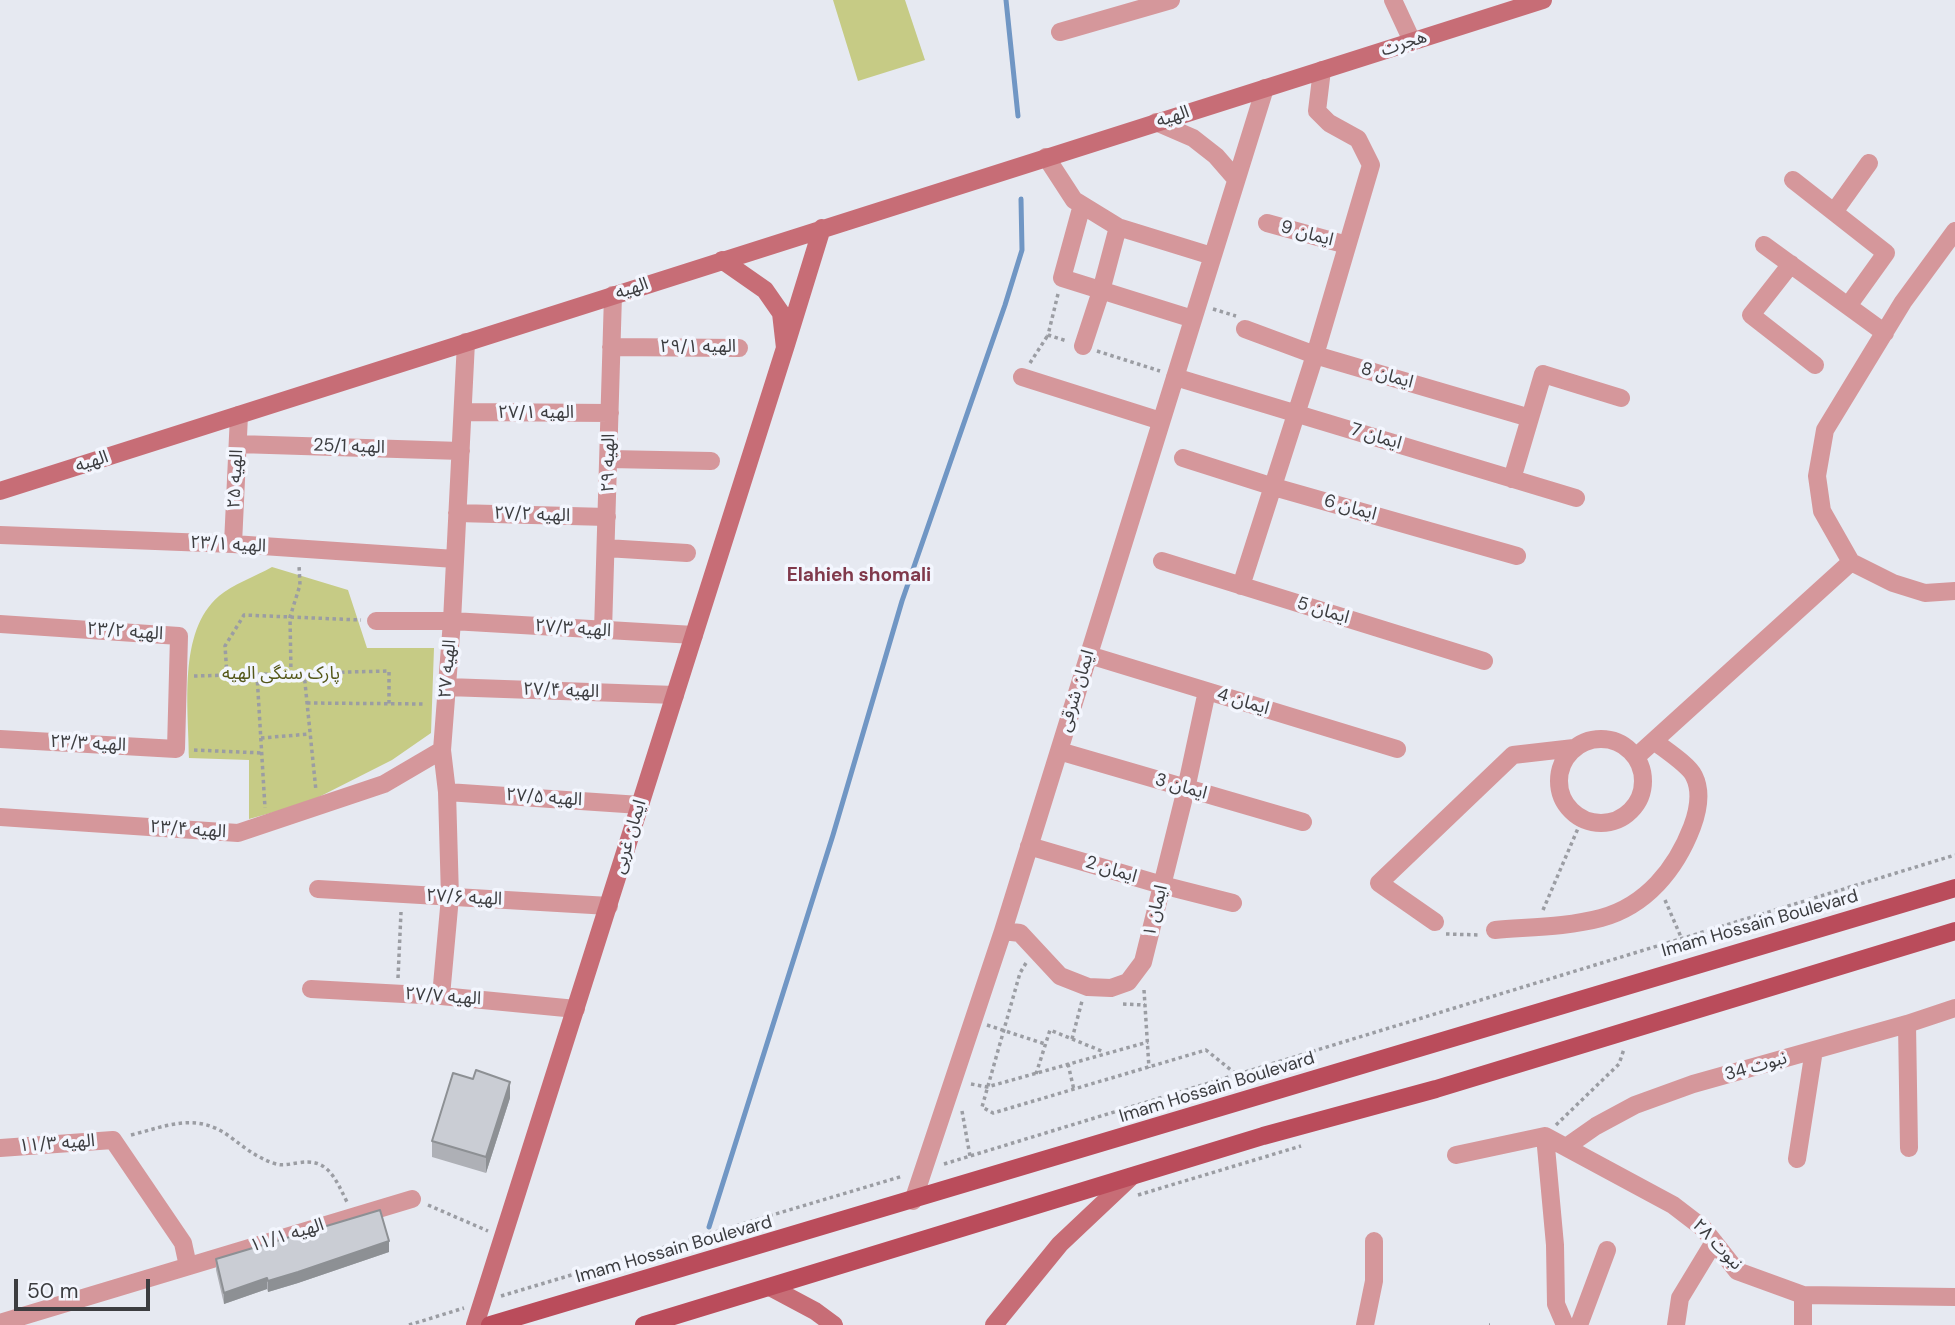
<!DOCTYPE html>
<meta charset="utf-8">
<style>
body{margin:0}
#map{position:relative;width:1955px;height:1325px;overflow:hidden;background:#e6e9f1;font-family:"DM Sans",sans-serif}
canvas{display:block}
.scale{position:absolute;left:14px;top:1279px;width:136px;height:32px;box-sizing:border-box;border:4px solid #3c3d40;border-top:0;padding-left:9px;font-size:21px;line-height:24px;white-space:nowrap;color:#3c3d40;-webkit-text-stroke:5px #f3f6fe;paint-order:stroke}
</style>
<div id="map">
<canvas width="1955" height="1325"></canvas>
<div class="scale">50 m</div>
</div>
<script>
const ctx = document.querySelector('canvas').getContext('2d');
ctx.lineJoin = 'round';
function fill(path, color) { ctx.fillStyle = color; ctx.fill(path, 'evenodd'); }
function trace(path, color, width, dash) { ctx.strokeStyle = color; ctx.lineWidth = width; ctx.lineCap = dash ? 'butt' : 'round'; ctx.setLineDash(dash || []); ctx.stroke(path); }
function drawText(font, color, halo, rows, align = 'center') {
  ctx.font = font + ' "DM Sans","Noto Sans Arabic",sans-serif'; ctx.lineWidth = 7; ctx.setLineDash([]); ctx.textBaseline = 'middle'; ctx.strokeStyle = halo; ctx.fillStyle = color; for (const [text, x, y, turn = 0] of rows) {
    ctx.save(); ctx.translate(x, y); ctx.rotate((+turn || 0) * Math.PI / 180); ctx.textAlign = isNaN(turn) ? turn : align; if (halo) ctx.strokeText(text, 0, 0); ctx.fillText(text, 0, 0); ctx.restore();
  }
}
fill(new Path2D(`
 M 833,0 L 905,0 L 925,60 L 858,81 Z
 M 272,567 L 348,590 L 367,648 L 434,648 L 431,733 L 392,760 L 307,803 L 249,819 L 249,760 L 189,758 C 189,709 177,632 219,596 C 232,585 256,576 272,567 Z`), '#c6cb85');
trace(new Path2D(`
 M 1006,0 L 1018,116
 M 709,1227 L 833,835 L 902,601 L 1005,305 L 1022,250 L 1021,199`), '#7096c4', 5);
trace(new Path2D(`
 M 1058,294 L 1048,335 L 1067,341
 M 1213,309 L 1236,316
 M 1097,351 L 1160,371
 M 1030,363 L 1048,335
 M 304,673 L 316,791
 M 291,674 L 290,617 L 300,585 L 299,565
 M 227,675 L 225,646 L 244,615 L 361,620
 M 257,675 L 265,808
 M 194,676 L 389,671 L 389,704
 M 307,703 L 426,704
 M 261,738 L 310,734
 M 194,750 L 262,753
 M 1665,900 L 1687,951
 M 1543,910 L 1582,819
 M 1446,934 L 1480,935
 M 1026,963 L 1020,973 L 982,1107 L 993,1113 L 1206,1050 L 1236,1074
 M 398,978 L 401,912
 M 1144,990 L 1149,1068
 M 1123,1004 L 1145,1005
 M 987,1025 L 1045,1044
 M 1072,1039 L 1082,1001
 M 1068,1064 L 1074,1090
 M 1036,1074 L 1050,1030 L 1104,1052
 M 971,1084 L 987,1087 L 1148,1042
 M 962,1111 L 970,1156
 M 1556,1125 L 1619,1064 L 1624,1049
 M 131,1135 C 167,1126 196,1112 229,1136 C 245,1148 257,1158 276,1164 C 283,1166 290,1164 297,1163 C 328,1157 335,1178 347,1202
 M 944,1164 L 1955,855
 M 1138,1195 L 1301,1146
 M 428,1205 L 488,1231
 M 501,1296 L 903,1176
 M 409,1325 L 464,1308
 M 1489,1325 L 1490,1325`), '#9b9da3', 3.5, [3.5, 3.5]);
trace(new Path2D(`
 M 1393,0 L 1412,41
 M 1060,32 L 1171,0
 M 1156,122 L 1193,138 L 1216,156 L 1236,179
 M 1046,157 L 1074,200 L 1118,227 L 1101,291 L 1083,346
 M 1793,180 L 1886,253 L 1848,306
 M 1082,205 L 1062,278 L 1193,319
 M 1834,212 L 1869,163
 M 1267,223 L 1347,245
 M 1118,227 L 1212,256
 M 1955,231 L 1903,302 L 1825,430 L 1817,476 L 1822,511 L 1851,562 L 1893,583 L 1925,593 L 1955,591
 M 1764,245 L 1885,333
 M 1791,264 L 1751,315 L 1815,365
 M 1245,329 L 1315,355 L 1530,418
 M 611,347 L 739,348
 M 1022,377 L 1161,421
 M 1175,377 L 1576,498
 M 463,412 L 610,413
 M 238,444 L 461,451
 M 1183,458 L 1274,487 L 1517,556
 M 609,459 L 711,461
 M 1512,479 L 1543,374 L 1621,398
 M 457,513 L 607,517
 M 0,535 L 233,544 L 455,559
 M 233,544 L 239,415
 M 606,548 L 687,553
 M 1162,561 L 1484,661
 M 1241,586 L 1315,355 L 1371,165 L 1358,139 L 1329,123 L 1317,111 L 1322,70
 M 376,621 L 452,621 L 694,635
 M 0,624 L 179,636 L 176,749 L 0,739
 M 603,631 L 613,295
 M 1089,655 L 1397,749
 M 447,687 L 675,695
 M1559 781a42 42 0 1 1 84 0a42 42 0 1 1-84 0Z
 M 1059,751 L 1303,822
 M 1636,757 L 1851,562
 M 447,792 L 640,805
 M 0,817 L 238,833 L 384,784 L 442,750
 M 1029,846 L 1162,885 L 1233,903
 M 318,889 L 609,906
 M 1435,922 L 1379,883 L 1513,755 L 1574,748
 M 1495,930 C 1530,927 1567,927 1601,918 C 1646,906 1676,869 1692,827 C 1698,811 1702,792 1694,776 C 1689,765 1664,749 1654,741
 M 1003,931 L 1020,933 L 1060,976 L 1088,987 L 1111,988 L 1128,982 L 1143,962 L 1186,789 L 1207,691
 M 311,989 L 441,996 L 576,1009
 M 441,996 L 450,897 L 447,792 L 442,750 L 452,621 L 466,342
 M 1907,1024 L 1909,1148
 M 1545,1136 L 1555,1245 L 1556,1304 L 1565,1325
 M 1566,1147 L 1596,1126 L 1635,1105 L 1693,1084 L 1907,1024 L 1955,1008
 M 0,1148 L 113,1140 L 183,1243 L 188,1266
 M 1456,1155 L 1545,1136 L 1673,1205 L 1703,1228 L 1737,1271 L 1803,1295 L 1955,1297
 M 1797,1159 L 1814,1050
 M 913,1201 L 1003,931 L 1265,88
 M 1803,1295 L 1803,1325
 M 0,1323 L 412,1199
 M 1365,1325 L 1374,1281 L 1374,1241
 M 1579,1325 L 1607,1250
 M 1676,1325 L 1680,1298 L 1714,1242`), '#d5979b', 18);
trace(new Path2D(`
 M 722,260 L 765,290 L 781,313 L 785,348 L 822,228
 M 0,491 L 1543,0
 M 770,1287 L 815,1311 L 834,1325
 M 475,1325 L 785,348
 M 994,1325 L 1060,1244 L 1131,1177`), '#c76d76', 18);
trace(new Path2D(`
 M 490,1325 C 979,1183 1466,1033 1955,888
 M 644,1325 L 1263,1136 L 1436,1089 L 1955,931`), '#ba4c5b', 18);
fill(new Path2D(`
 M 473,1079 L 510,1098 L 486,1173 L 432,1157 L 432,1141 Z
 M 389,1252 L 298,1283 L 268,1292 L 267,1289 L 224,1304 L 216,1270 L 216,1259 Z`), '#aeb0b6');
fill(new Path2D(`
 M 510,1082 L 510,1098 L 486,1173 L 486,1157 Z
 M 389,1241 L 389,1252 L 298,1283 L 268,1292 L 268,1281 Z
 M 267,1278 L 267,1289 L 224,1304 L 224,1293 Z`), '#8d9094');
const building = new Path2D(`
 M 476,1070 L 510,1082 L 486,1157 L 432,1141 L 453,1073 L 473,1079 Z
 M 380,1210 L 389,1241 L 298,1272 L 268,1281 L 267,1278 L 224,1293 L 216,1259 Z`);
fill(building, '#cacdd4');
trace(building, '#8d9094', 2);
drawText('18px', '#3c3d40', '#f3f6fe', [
 ["هجرت",1404,44,-18],
 ["الهیه",1173,117,-18],
 ["ایمان 9",1307,234,15],
 ["الهیه",632,289,-18],
 ["الهیه ۲۹/۱",698,347],
 ["ایمان 8",1387,376,16],
 ["الهیه ۲۷/۱",536,413],
 ["ایمان 7",1376,437,17],
 ["الهیه 25/1",349,447,2],
 ["الهیه",92,462,-18],
 ["الهیه ۲۹",609,463,-89],
 ["الهیه ۲۵",236,479,-87],
 ["ایمان 6",1350,508,16],
 ["الهیه ۲۷/۲",532,515,2],
 ["الهیه ۲۳/۱",228,545,3],
 ["ایمان 5",1323,611,17],
 ["الهیه ۲۷/۳",573,629,4],
 ["الهیه ۲۳/۲",125,632,4],
 ["الهیه ۲۷",448,669,-85],
 ["الهیه ۲۷/۴",561,691,2],
 ["ایمان شرقی",1077,691,-73],
 ["ایمان 4",1243,702,17],
 ["الهیه ۲۳/۳",88,744,3],
 ["ایمان 3",1181,787,16],
 ["الهیه ۲۷/۵",544,798,4],
 ["الهیه ۲۳/۴",188,830,4],
 ["ایمان غربی",630,837,-73],
 ["ایمان 2",1111,870,17],
 ["الهیه ۲۷/۶",464,898,3],
 ["ایمان ۱",1156,911,-76],
 ["Imam Hossain Boulevard",1760,924,-16],
 ["الهیه ۲۷/۷",443,997,4],
 ["نبوت 34",1756,1067,-16],
 ["Imam Hossain Boulevard",1217,1088,-17],
 ["الهیه ۱۱/۳",57,1144,-4],
 ["الهیه ۱۱/۱",287,1236,-17],
 ["نبوت ۲۸",1717,1245,46],
 ["Imam Hossain Boulevard",674,1250,-16]
]);
drawText('18px', '#545719', '#f3f6fe', [
 ["پارک سنگی الهیه",281,674]
]);
drawText('bold 19px', '#80394b', '#f3f6fe', [
 ["Elahieh shomali",859,576]
]);
</script>
